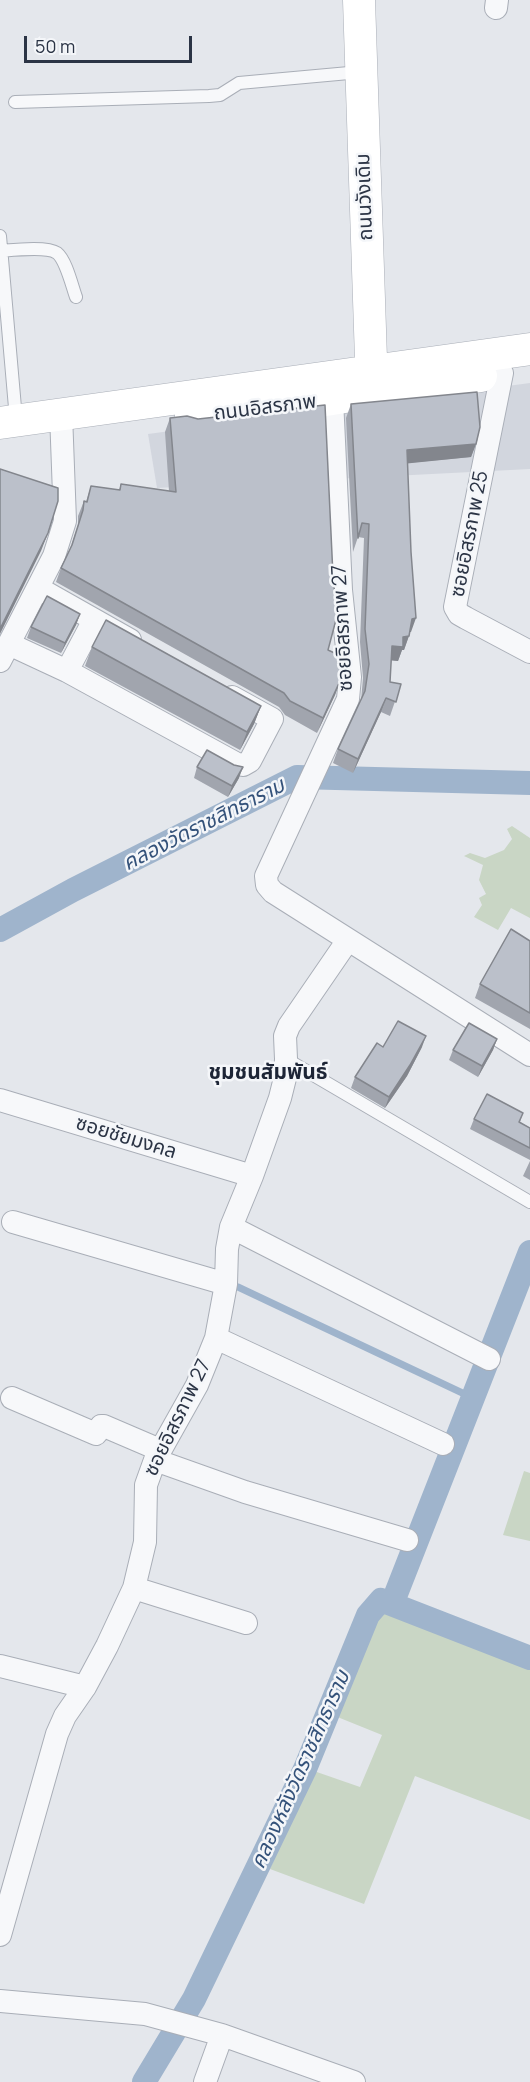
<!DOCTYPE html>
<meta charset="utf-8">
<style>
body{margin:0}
#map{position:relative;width:530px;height:2082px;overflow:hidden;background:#e4e7ec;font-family:Manrope,sans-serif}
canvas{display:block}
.scale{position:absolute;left:24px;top:36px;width:168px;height:27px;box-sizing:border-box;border:3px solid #2b3445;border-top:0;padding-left:8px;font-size:18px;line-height:21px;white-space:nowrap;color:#2b3445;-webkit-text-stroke:4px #f4f6f9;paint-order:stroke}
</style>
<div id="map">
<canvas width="530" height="2082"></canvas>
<div class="scale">50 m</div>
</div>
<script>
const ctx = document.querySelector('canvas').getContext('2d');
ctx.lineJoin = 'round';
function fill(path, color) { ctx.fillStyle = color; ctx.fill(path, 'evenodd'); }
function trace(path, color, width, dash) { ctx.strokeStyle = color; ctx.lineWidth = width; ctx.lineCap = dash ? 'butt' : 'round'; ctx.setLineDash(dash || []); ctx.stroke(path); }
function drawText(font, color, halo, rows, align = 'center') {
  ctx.font = font + ' Manrope,"Noto Sans Thai",sans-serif'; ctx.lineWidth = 5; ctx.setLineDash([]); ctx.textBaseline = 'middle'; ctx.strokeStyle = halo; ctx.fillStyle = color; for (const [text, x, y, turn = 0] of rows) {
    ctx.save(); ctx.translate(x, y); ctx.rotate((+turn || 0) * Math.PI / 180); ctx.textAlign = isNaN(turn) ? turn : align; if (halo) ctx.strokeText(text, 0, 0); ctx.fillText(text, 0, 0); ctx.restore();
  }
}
fill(new Path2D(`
 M 530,383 L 530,469 L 157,488 L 148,434 Z`), '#d2d6de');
fill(new Path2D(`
 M 512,826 L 530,838 L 530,918 L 511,908 L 498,930 L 474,917 L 482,905 L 479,898 L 486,894 L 479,880 L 483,865 L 464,856 L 470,853 L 485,858 L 504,850 L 512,839 L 507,829 Z
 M 524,1471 L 530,1473 L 530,1541 L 503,1535 Z
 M 381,1609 L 530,1665 L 530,1820 L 415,1776 L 364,1904 L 270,1869 L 311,1770 L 360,1787 L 382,1735 L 335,1716 Z`), '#c9d6c5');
trace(new Path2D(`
 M 238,1287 L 473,1398`), '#9fb4cc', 7);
trace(new Path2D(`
 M 0,930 L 73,890 L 297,777 L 530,783
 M 392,1604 L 530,1252
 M 144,2082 L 194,1999 L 305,1769 L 368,1615 L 381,1600 L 530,1658`), '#9fb4cc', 24);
const lane = new Path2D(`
 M 15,102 L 209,96 L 220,95 L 239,83 L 360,72
 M 0,236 L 16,419
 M 0,251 C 13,250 47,246 57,253 C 66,260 72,286 76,297
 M 286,1059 L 530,1202`);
const street = new Path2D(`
 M 496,8 L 497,0
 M 502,373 L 455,607 L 459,614 L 466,618 L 530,652
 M 332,399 L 341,590 L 350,677 L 348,699 L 266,876 L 267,885 L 273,892 L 530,1055
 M 38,588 L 130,640
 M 9,644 L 67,671 L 237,764 L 243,765 L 250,761 L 272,719 L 232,697
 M 0,661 L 54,556 L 65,521 L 61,414
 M 67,671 L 94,620
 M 0,1100 L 252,1176
 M 13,1222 L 226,1284
 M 231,1227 L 489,1359
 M 216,1338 L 443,1444
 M 12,1398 L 96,1434 L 101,1426 L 104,1426 L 160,1450
 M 155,1460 L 245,1492 L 407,1540
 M 134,1588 L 246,1623
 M 0,1666 L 85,1687
 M 0,1935 L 57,1734 L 65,1716 L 85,1687 L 107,1646 L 134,1588 L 145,1542 L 146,1485 L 155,1460 L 197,1385 L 216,1338 L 226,1284 L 227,1249 L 231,1227 L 252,1176 L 280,1098 L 285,1078 L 286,1059 L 285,1036 L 289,1026 L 348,940
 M 0,2001 L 145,2014 L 222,2035 L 354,2082
 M 205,2082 L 222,2035`);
const secondary = new Path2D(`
 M 359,0 L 372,389
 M 191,416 L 332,399 L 481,376
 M 0,423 L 530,349`);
trace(lane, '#a9aeb7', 14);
trace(street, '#a9aeb7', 24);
trace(secondary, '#a9aeb7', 33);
trace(lane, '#f7f8fa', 12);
trace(street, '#f7f8fa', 22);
trace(secondary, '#fff', 32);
fill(new Path2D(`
 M 351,404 L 476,444 L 471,457 L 407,463 L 411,632 L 410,632 L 404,650 L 402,650 L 398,661 L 391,660 L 390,682 L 401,684 L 390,716 L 381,712 L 353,773 L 333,763 L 338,749 L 361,701 L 363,678 L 360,642 L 364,538 L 358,537 L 353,552 L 346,418 Z
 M 170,418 L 328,650 L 340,681 L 335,695 L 317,733 L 285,715 L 279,707 L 56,582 L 61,568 L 70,549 L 78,525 L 78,516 L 84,501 L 86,502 L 91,486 L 119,490 L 121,484 L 169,491 L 165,432 Z
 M 80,614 L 76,625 L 61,653 L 27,638 L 31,627 Z
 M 92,647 L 261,706 L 254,724 L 240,750 L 85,666 Z
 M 197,767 L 239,778 L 228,797 L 194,778 Z
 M 530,941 L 530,1029 L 475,998 L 480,984 Z
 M 497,1039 L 493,1050 L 478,1077 L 449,1060 L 453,1050 Z
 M 422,1047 L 407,1076 L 385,1108 L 351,1088 L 355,1077 Z
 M 523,1113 L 520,1122 L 530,1128 L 530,1160 L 470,1129 L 474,1119 Z
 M 530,1161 L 530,1180 L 523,1176 Z`), '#a1a5ae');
fill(new Path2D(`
 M 476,444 L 471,457 L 402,464 L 407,450 Z
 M 48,533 L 41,551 L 0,634 L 0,629 Z
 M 80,614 L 76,625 L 61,653 L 65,643 Z
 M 416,618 L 411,632 L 407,632 L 412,619 Z
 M 409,636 L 404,650 L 402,650 L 398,661 L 387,660 L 392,646 L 403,637 Z
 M 340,681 L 335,695 L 317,733 L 323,718 Z
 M 386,698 L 381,712 L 353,773 L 358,759 Z
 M 261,706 L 254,724 L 240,750 L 247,732 Z
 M 243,767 L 239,778 L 228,797 L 232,786 Z
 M 426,1036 L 422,1047 L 407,1076 L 385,1108 L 389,1097 Z
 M 497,1039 L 493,1050 L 478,1077 L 482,1066 Z`), '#83868d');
const building = new Path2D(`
 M 477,392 L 480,427 L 476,444 L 407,450 L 411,552 L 416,618 L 412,619 L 409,636 L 403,637 L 403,647 L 392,646 L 390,682 L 401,684 L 396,702 L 386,698 L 358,759 L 338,749 L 365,691 L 369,664 L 365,629 L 369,524 L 362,523 L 358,538 L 351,404 Z
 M 325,405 L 333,576 L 337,616 L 328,650 L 341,656 L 342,662 L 340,681 L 323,718 L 290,701 L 284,693 L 61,568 L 72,545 L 83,510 L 84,501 L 87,502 L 91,486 L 120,490 L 121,484 L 176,492 L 170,418 L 187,416 L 198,419 Z
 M 0,469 L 58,488 L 58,501 L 48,533 L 0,629 Z
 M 47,596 L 80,614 L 65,643 L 31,627 Z
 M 106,620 L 261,706 L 247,732 L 92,647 Z
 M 207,750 L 234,765 L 243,767 L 232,786 L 197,767 Z
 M 511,929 L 530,941 L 530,1013 L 480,984 Z
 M 398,1021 L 426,1036 L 410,1065 L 389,1097 L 355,1077 L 377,1043 L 383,1047 Z
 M 469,1023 L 497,1039 L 482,1066 L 453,1050 Z
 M 487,1094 L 523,1113 L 519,1122 L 530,1128 L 530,1148 L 474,1119 Z`);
fill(building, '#bbc0ca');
trace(building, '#83868d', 1.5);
drawText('20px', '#2b3445', '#f4f6f9', [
 ["ถนนวังเดิม",365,197,-92],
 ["ถนนอิสรภาพ",265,408,-7],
 ["ซอยอิสรภาพ 25",470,534,-79],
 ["ซอยอิสรภาพ 27",343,628,-93],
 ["ซอยชัยมงคล",126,1138,17],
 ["ซอยอิสรภาพ 27",178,1418,-64]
]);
drawText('italic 21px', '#34527a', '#f4f6f9', [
 ["คลองวัดราชสิทธาราม",204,825,-27],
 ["คลองหลังวัดราชสิทธาราม",301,1770,-66]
]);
drawText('bold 21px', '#1d2536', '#f4f6f9', [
 ["ชุมชนสัมพันธ์",268,1073]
]);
</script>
